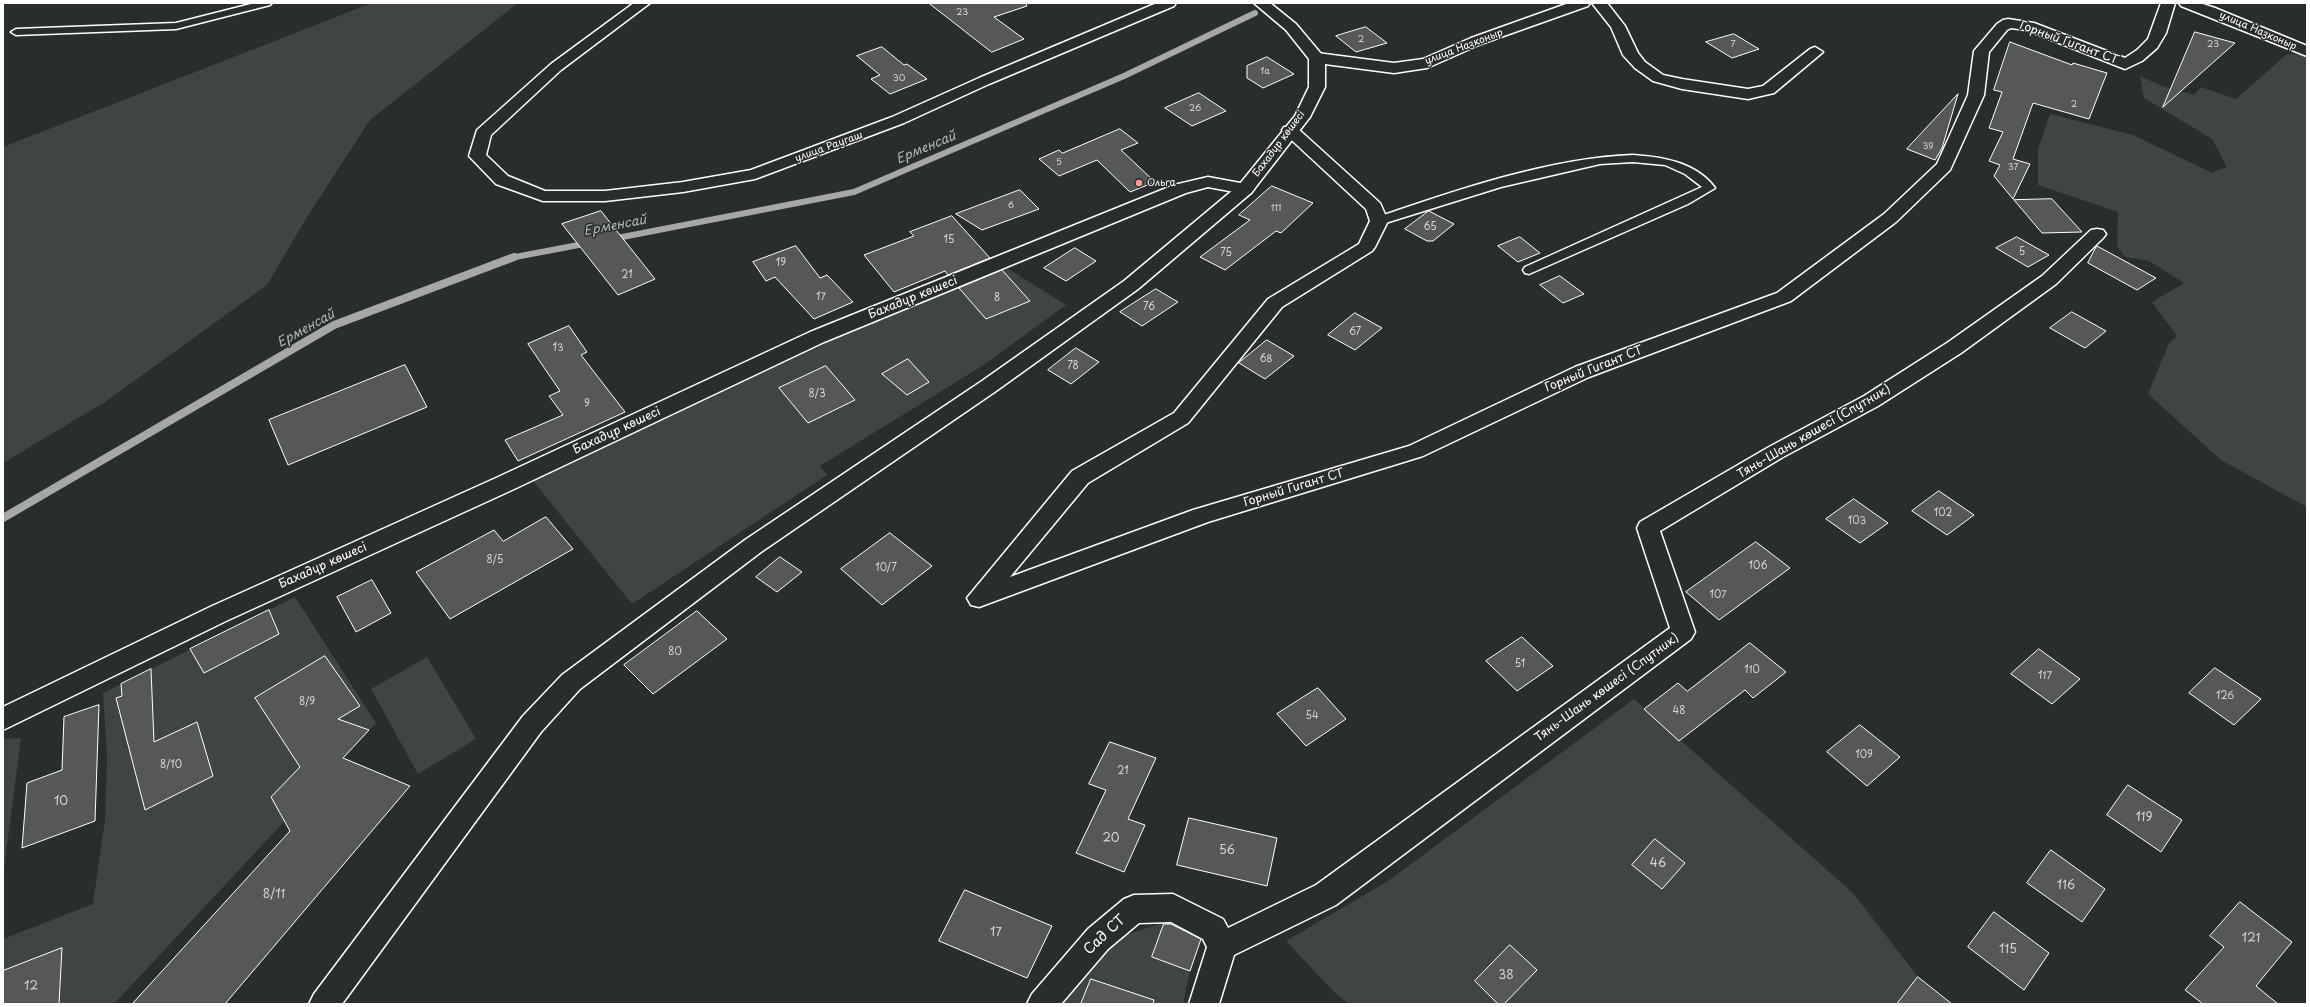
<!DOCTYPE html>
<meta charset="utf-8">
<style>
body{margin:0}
#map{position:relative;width:2310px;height:1007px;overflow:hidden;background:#2a2d2e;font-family:"Playpen Sans",sans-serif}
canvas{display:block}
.frame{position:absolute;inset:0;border:4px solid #fff;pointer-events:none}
</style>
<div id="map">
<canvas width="2310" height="1007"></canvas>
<div class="frame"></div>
</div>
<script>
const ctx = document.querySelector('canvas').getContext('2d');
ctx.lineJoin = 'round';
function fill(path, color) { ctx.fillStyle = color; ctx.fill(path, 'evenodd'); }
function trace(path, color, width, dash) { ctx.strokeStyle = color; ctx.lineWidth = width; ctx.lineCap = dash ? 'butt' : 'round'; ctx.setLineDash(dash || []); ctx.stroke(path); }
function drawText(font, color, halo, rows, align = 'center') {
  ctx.font = font + ' "Playpen Sans",sans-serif'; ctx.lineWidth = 3; ctx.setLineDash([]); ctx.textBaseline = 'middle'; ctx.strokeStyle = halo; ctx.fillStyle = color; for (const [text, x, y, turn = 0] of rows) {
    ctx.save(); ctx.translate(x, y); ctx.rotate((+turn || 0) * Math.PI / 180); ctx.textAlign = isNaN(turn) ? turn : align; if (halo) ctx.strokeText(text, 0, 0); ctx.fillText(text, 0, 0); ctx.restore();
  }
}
fill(new Path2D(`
 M 372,3 L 518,3 L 370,120 L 307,217 L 267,285 L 105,402 L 3,463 L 3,147 Z
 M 2287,54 L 2307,55 L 2307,507 L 2221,460 L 2148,394 L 2169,343 L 2177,336 L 2152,302 L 2184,283 L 2149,261 L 2125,257 L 2117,246 L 2118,212 L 2038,185 L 2038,149 L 2050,114 L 2133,135 L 2212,173 L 2227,167 L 2212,139 L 2144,98 L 2140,76 L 2162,86 L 2194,95 L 2201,87 L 2236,99 Z
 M 1005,267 L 1066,305 L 982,366 L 820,466 L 827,475 L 632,604 L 530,477 L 829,339 Z
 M 295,597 L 376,723 L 114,1004 L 3,1004 L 3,939 L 93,904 L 105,820 L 107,757 L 103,693 Z
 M 427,657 L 476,739 L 418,774 L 371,689 Z
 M 1634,699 L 1853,893 L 1918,977 L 1897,1004 L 1349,1004 L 1334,992 L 1286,941 L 1388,881 Z
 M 21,738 L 3,876 L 3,739 Z
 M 1165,922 L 1152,957 L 1190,971 L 1183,1004 L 1061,1004 L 1111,940 Z`), '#414445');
trace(new Path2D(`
 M 612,239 L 854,192 L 1124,76 L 1255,13
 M 510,258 L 589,243`), '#a6a7a7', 6);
trace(new Path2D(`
 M 3,518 L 334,325 L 514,257`), '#a6a7a7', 8);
const building = new Path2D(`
 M 929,3 L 1026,3 L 1027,6 L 994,17 L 1024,39 L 992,52 Z
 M 1366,27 L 1387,43 L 1356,52 L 1336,36 Z
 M 2195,32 L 2235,43 L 2163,107 Z
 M 1734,34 L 1759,49 L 1732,58 L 1706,42 Z
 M 2010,42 L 2072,65 L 2073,63 L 2107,73 L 2089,119 L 2033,103 L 2013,159 L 2030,164 L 2013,199 L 1994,176 L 2000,165 L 1989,161 L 2003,132 L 1989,128 L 2002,92 L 1994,90 Z
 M 882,47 L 904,65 L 907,64 L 927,79 L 890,94 L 871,79 L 880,75 L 857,56 Z
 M 1267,57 L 1294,74 L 1263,88 L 1247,78 L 1247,66 Z
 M 1199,93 L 1226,111 L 1192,126 L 1165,108 Z
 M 1958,94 L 1942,148 L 1935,160 L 1907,149 Z
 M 1120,129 L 1138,143 L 1121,150 L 1155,182 L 1130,192 L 1097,160 L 1059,176 L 1039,159 L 1059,150 L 1062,153 Z
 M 1272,186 L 1313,203 L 1281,233 L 1276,231 L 1225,270 L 1200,257 L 1250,220 L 1239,215 Z
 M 1020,190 L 1039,209 L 982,230 L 956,214 Z
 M 2052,199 L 2082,232 L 2042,233 L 2014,200 Z
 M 601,211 L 655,279 L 618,295 L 562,224 Z
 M 1429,211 L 1454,224 L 1433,241 L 1427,241 L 1405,229 Z
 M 952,216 L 990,258 L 948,275 L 945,271 L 894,292 L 864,255 L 914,236 L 910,232 Z
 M 1520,237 L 1540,253 L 1518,262 L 1498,246 Z
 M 2017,237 L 2049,255 L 2028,267 L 1996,248 Z
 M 796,246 L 820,278 L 827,275 L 853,302 L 814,319 L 775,277 L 766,281 L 753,262 Z
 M 2097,246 L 2156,278 L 2137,290 L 2088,263 Z
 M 1075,248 L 1096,261 L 1066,281 L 1044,268 Z
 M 1002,270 L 1030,301 L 986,319 L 959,288 Z
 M 1560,276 L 1584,294 L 1563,303 L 1540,285 Z
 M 1156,289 L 1178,302 L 1142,326 L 1120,312 Z
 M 2072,312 L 2106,331 L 2085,348 L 2050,328 Z
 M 1355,313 L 1382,328 L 1355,350 L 1328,335 Z
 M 569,326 L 587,352 L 581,355 L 625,412 L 518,461 L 505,440 L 563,415 L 549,396 L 560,391 L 528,344 Z
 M 1267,340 L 1294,356 L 1265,379 L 1239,363 Z
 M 1076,348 L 1099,362 L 1071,384 L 1048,370 Z
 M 908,359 L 929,382 L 907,395 L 882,374 Z
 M 405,365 L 427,407 L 288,465 L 269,420 Z
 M 826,366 L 855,400 L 808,423 L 779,388 Z
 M 1939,491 L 1974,515 L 1947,535 L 1912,511 Z
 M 1854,499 L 1888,523 L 1860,543 L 1826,519 Z
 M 546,517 L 573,549 L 450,619 L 416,572 L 494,530 L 503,541 Z
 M 890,533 L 932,566 L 882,605 L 841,569 Z
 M 1756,542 L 1790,568 L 1719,620 L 1686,592 Z
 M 780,557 L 802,572 L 777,592 L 756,577 Z
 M 372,580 L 391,613 L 356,632 L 337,597 Z
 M 269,610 L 279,634 L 204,673 L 190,649 Z
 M 697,611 L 727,639 L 653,694 L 624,665 Z
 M 1522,637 L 1553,666 L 1517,691 L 1486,661 Z
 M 1750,643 L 1786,672 L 1753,698 L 1745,690 L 1679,741 L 1644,709 L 1678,683 L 1687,691 Z
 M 2039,649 L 2080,679 L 2052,704 L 2011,674 Z
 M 325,656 L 360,706 L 338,719 L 369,730 L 343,758 L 410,786 L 225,1004 L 132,1004 L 290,831 L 271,797 L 300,767 L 255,698 Z
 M 2215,668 L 2261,699 L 2234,725 L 2189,693 Z
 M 151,669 L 154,742 L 197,722 L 213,776 L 145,810 L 116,698 L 122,696 L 121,684 Z
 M 1318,688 L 1346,719 L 1306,746 L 1277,714 Z
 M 99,705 L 95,821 L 22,848 L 27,783 L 62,770 L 64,717 Z
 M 1860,725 L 1900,757 L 1867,786 L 1827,752 Z
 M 1110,742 L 1156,758 L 1128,819 L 1145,825 L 1124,872 L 1076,853 L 1106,790 L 1089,784 Z
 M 2128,785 L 2182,820 L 2161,852 L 2107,815 Z
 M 1189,818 L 1277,838 L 1267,886 L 1177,865 Z
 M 1655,839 L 1685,863 L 1662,889 L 1632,865 Z
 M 2051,850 L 2105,889 L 2082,922 L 2027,883 Z
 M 965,890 L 1052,926 L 1027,978 L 939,941 Z
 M 2240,902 L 2292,942 L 2256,986 L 2278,1004 L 2203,1004 L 2185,990 L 2224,947 L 2210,936 Z
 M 1994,912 L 2049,953 L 2024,990 L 1968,947 Z
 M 1164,924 L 1171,924 L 1201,939 L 1190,971 L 1152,957 Z
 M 1510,945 L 1537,970 L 1504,1004 L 1498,1004 L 1475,981 Z
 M 62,948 L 59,1004 L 3,1004 L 3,971 Z
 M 1918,977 L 1952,1004 L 1897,1004 Z
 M 1091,979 L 1154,1000 L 1153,1004 L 1081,1004 Z`);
fill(building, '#555758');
trace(building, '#fff', 1);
const service = new Path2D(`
 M 255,3 L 272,3 L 270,5 L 176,29 L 16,35 L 11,32 L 16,29 L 176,23 Z
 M 1633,155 C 1662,157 1696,162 1715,188 L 1688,204 L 1529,274 L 1525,273 L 1523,270 L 1525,267 L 1702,187 L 1685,174 L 1665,165 L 1633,162 L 1600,164 L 1501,187 L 1379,225 L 1373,221 L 1375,218 C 1454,191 1549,158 1633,155 Z`);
const minor = new Path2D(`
 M 634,3 L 650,3 L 561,70 L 491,135 L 486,155 L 508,176 L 545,191 L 605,191 L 683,182 L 751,170 L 892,117 L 979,78 L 1157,3 L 1176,3 L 1174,6 L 989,84 L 904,123 L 755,179 L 683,192 L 605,201 L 543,201 L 496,184 L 469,156 L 477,130 L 551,64 Z
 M 1569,3 L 1590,3 L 1588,6 L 1481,44 L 1427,68 L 1394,73 L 1317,63 L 1312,61 L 1309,58 L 1312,55 L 1317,53 L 1394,63 L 1423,59 L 1471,38 Z
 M 1592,3 L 1607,3 L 1625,26 L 1638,53 L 1645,62 L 1663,75 L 1682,79 L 1748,89 L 1763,86 L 1810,49 L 1815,47 L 1823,52 L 1774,93 L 1748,99 L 1682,89 L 1653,81 L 1635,68 L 1623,55 L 1611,27 Z
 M 2161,3 L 2175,3 L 2166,33 L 2157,48 L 2142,61 L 2125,69 L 2026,30 L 2011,28 L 2007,30 L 1989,52 L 1984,95 L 1950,170 L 1896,222 L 1791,301 L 1589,377 L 1423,456 L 1208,522 L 979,607 L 971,605 L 967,598 L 1072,471 L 1174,413 L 1268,299 L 1359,244 L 1370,221 L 1366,209 L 1284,133 L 1282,130 L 1284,127 L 1296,127 L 1380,203 L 1388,221 L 1375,247 L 1372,251 L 1282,307 L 1188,423 L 1088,483 L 1010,577 L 1193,510 L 1409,446 L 1575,367 L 1777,293 L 1884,214 L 1937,164 L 1968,95 L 1974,51 L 1997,24 L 2003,20 L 2008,19 L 2034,23 L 2125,58 L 2137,50 L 2148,39 Z
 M 2179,3 L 2200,3 L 2215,8 L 2307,46 L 2307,56 L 2181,6 Z
 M 1208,177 L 1251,185 L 1254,189 L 1251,193 L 1245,194 L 1208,187 L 1186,193 L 824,342 L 512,490 L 226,621 L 3,730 L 3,707 L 210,607 L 496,478 L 810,332 L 1174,185 Z
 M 2097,229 L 2103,230 L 2106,234 L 2103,238 L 2056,284 L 1961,353 L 1878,406 L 1783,457 L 1660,531 L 1695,632 L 1691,639 L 1336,905 L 1234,955 L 1219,1004 L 1189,1004 L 1207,947 L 1203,939 L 1171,922 L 1139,923 L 1108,949 L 1061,1004 L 1027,1004 L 1032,994 L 1088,929 L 1124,899 L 1134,895 L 1173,894 L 1223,919 L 1228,928 L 1316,885 L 1670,628 L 1637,528 L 1640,522 L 1769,447 L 1864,396 L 1947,343 L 2042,276 L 2091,230 Z`);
const tertiary = new Path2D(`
 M 1254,3 L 1270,3 L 1296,24 L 1322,55 L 1325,58 L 1325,87 L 1310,117 L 1251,193 L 1138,289 L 996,391 L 761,552 L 580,689 L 541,732 L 342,1004 L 309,1004 L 314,994 L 523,716 L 562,675 L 745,540 L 982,381 L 1124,281 L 1239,185 L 1295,116 L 1309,87 L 1309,59 L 1286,30 Z`);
trace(service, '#fff', 3);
trace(minor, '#fff', 3);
trace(tertiary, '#fff', 3);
fill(service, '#2a2d2e');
fill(minor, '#2a2d2e');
fill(tertiary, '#2a2d2e');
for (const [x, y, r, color] of [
 [1139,183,4,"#ff9aa2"]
]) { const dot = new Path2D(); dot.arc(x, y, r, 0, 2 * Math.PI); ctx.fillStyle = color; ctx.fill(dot); trace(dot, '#2a2d2e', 1.5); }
drawText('9px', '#d4d5d5', null, [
 ["23",962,13],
 ["2",1361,40],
 ["7",1733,45],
 ["23",2213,45],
 ["1а",1265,72],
 ["30",899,79],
 ["2",2074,105],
 ["26",1195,109],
 ["39",1928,147],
 ["5",1059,163],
 ["37",2013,168],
 ["6",1011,206],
 ["111",1276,209]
]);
drawText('10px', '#fff', '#2a2d2e', [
 ["улица Назконыр",2258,31,23],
 ["улица Назконыр",1464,47,-21],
 ["Бахадүр көшесі",1279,144,-53],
 ["улица Раугаш",829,147,-20]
]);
drawText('10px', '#fff', '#2a2d2e', [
 ["Ольга",1147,183]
], 'left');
drawText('10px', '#d4d5d5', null, [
 ["65",1430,227],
 ["15",949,240],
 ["5",2022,252],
 ["75",1226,253],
 ["19",781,263],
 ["21",627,275],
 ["17",821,297],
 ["8",997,298],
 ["76",1149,307],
 ["67",1355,332],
 ["13",558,348],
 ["68",1266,359],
 ["78",1073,366],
 ["8/3",817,394],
 ["9",587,404],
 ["102",1943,513],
 ["103",1857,521],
 ["8/5",495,560],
 ["106",1758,566],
 ["10/7",886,568],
 ["107",1718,595],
 ["80",675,652],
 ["51",1520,664],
 ["110",1752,670],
 ["117",2045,676],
 ["126",2225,696],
 ["8/9",307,702],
 ["48",1679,711],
 ["54",1312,716],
 ["109",1864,755],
 ["8/10",171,765],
 ["21",1123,771]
]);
drawText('12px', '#fff', '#2a2d2e', [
 ["Горный Гигант СТ",2069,43,20],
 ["Бахадүр көшесі",913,298,-22],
 ["Горный Гигант СТ",1594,369,-22],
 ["Бахадүр көшесі",617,431,-25],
 ["Тянь-Шань көшесі (Спутник)",1814,432,-30],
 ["Горный Гигант СТ",1294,488,-17],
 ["Бахадүр көшесі",323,566,-24],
 ["Тянь-Шань көшесі (Спутник)",1607,688,-36]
]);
drawText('12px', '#d4d5d5', null, [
 ["10",61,802],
 ["119",2144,818],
 ["20",1111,839],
 ["56",1227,851],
 ["46",1658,864],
 ["116",2066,886],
 ["8/11",274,895],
 ["17",996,933],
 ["121",2251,939],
 ["115",2008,950],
 ["38",1506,976],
 ["12",31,987]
]);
drawText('italic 13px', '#b4b6b6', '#2a2d2e', [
 ["Ерменсай",926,148,-23],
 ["Ерменсай",615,226,-11],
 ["Ерменсай",306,329,-29]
]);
drawText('14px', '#fff', '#2a2d2e', [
 ["Сад СТ",1105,935,-43]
]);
</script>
